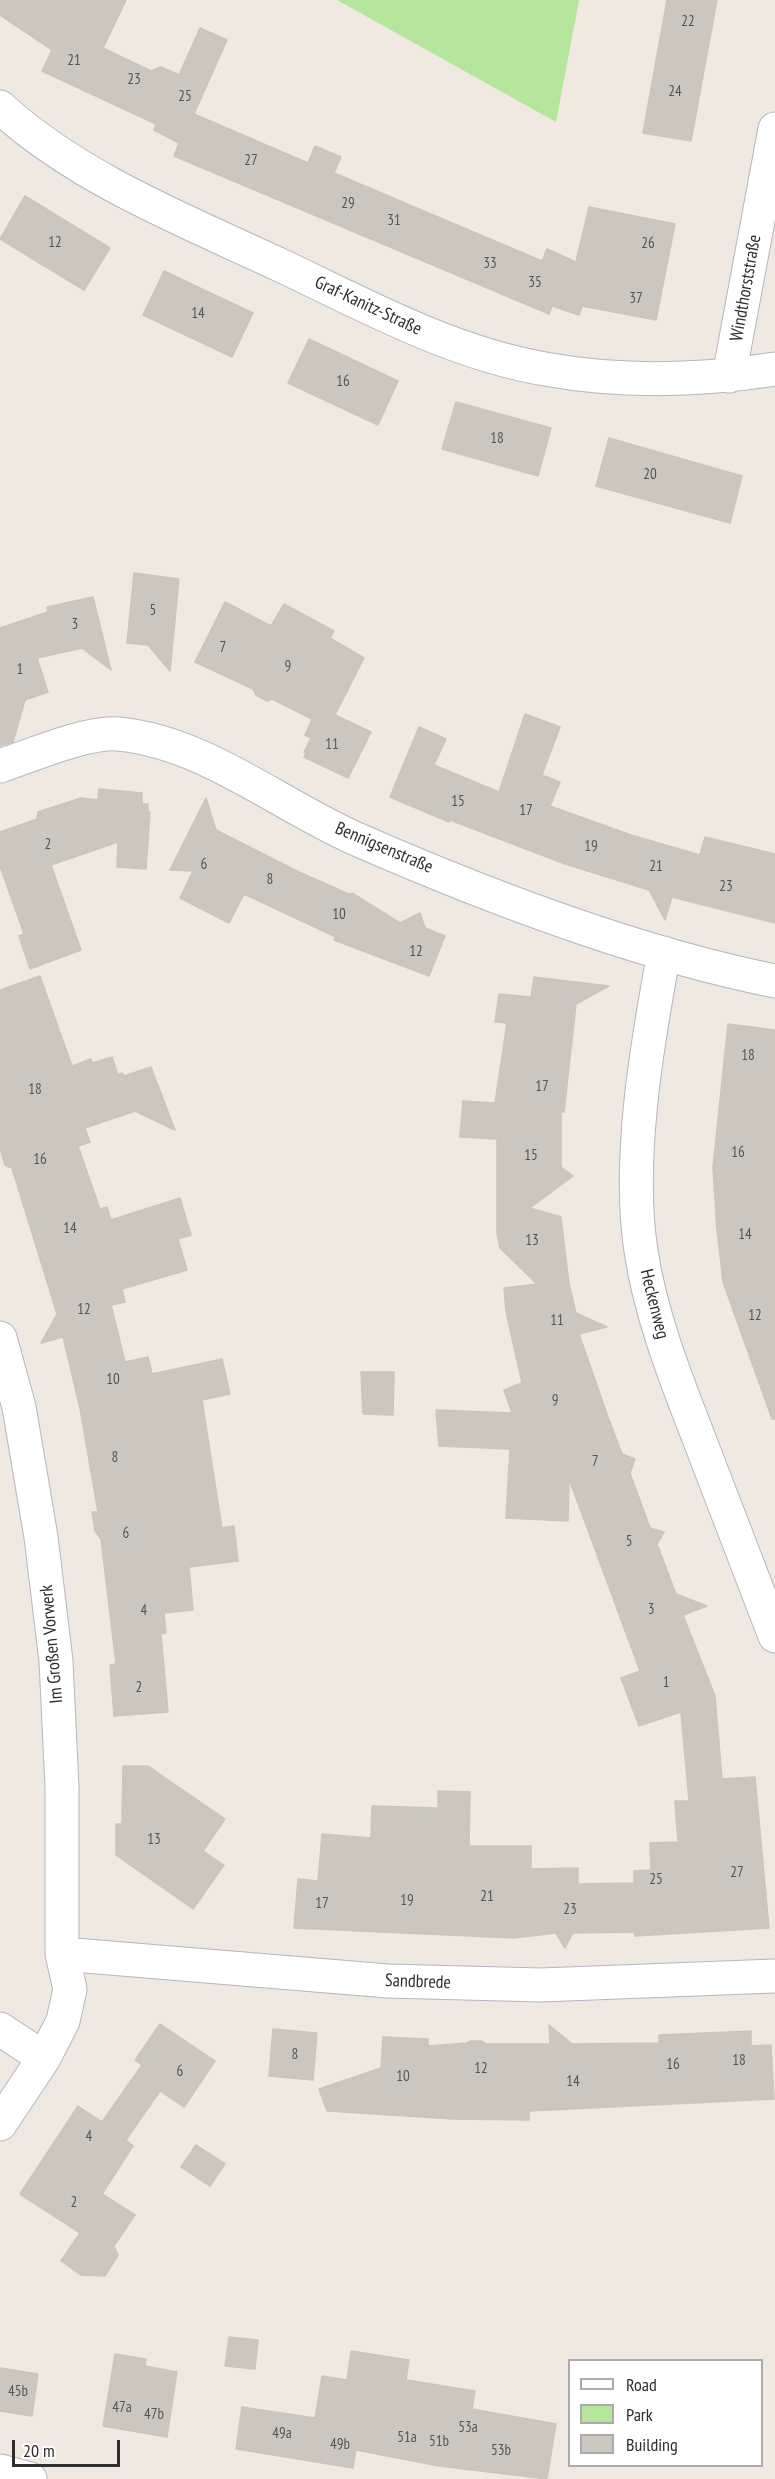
<!DOCTYPE html>
<meta charset="utf-8">
<style>
body{margin:0}
#map{position:relative;width:775px;height:2479px;overflow:hidden;background:#efe9e1;font-family:"PT Sans Narrow",sans-serif}
canvas{display:block}
.legend{position:absolute;left:568px;top:2359px;width:195px;height:108px;box-sizing:border-box;background:#fff;border:2px solid #ababab;margin:0;padding:8px 10px;list-style:none;font-size:18px;color:#2e2e2e}
.legend li{display:flex;align-items:center;gap:12px;height:30px}
.legend b{width:30px;border:2px solid #ababab}
.scale{position:absolute;left:12px;top:2440px;width:108px;height:27px;box-sizing:border-box;border:3px solid #2e2e2e;border-top:0;padding-left:8px;font-size:18px;line-height:21px;white-space:nowrap;color:#2e2e2e;-webkit-text-stroke:4px #fff;paint-order:stroke}
</style>
<div id="map">
<canvas width="775" height="2479"></canvas>
<ul class="legend">
<li><b style="height:8px;background:#fff"></b>Road</li>
<li><b style="height:16px;background:#b6e59e"></b>Park</li>
<li><b style="height:16px;background:#cbc7bf"></b>Building</li>
</ul>
<div class="scale">20 m</div>
</div>
<script>
const ctx = document.querySelector('canvas').getContext('2d');
ctx.lineJoin = 'round';
function fill(path, color) { ctx.fillStyle = color; ctx.fill(path, 'evenodd'); }
function trace(path, color, width, dash) { ctx.strokeStyle = color; ctx.lineWidth = width; ctx.lineCap = dash ? 'butt' : 'round'; ctx.setLineDash(dash || []); ctx.stroke(path); }
function drawText(font, color, halo, rows, align = 'center') {
  ctx.font = font + ' "PT Sans Narrow",sans-serif'; ctx.lineWidth = 5; ctx.setLineDash([]); ctx.textBaseline = 'middle'; ctx.strokeStyle = halo; ctx.fillStyle = color; for (const [text, x, y, turn = 0] of rows) {
    ctx.save(); ctx.translate(x, y); ctx.rotate((+turn || 0) * Math.PI / 180); ctx.textAlign = isNaN(turn) ? turn : align; if (halo) ctx.strokeText(text, 0, 0); ctx.fillText(text, 0, 0); ctx.restore();
  }
}
fill(new Path2D(`
 M 337,0 L 579,0 L 556,122 Z`), '#b6e59e');
const building = new Path2D(`
 M 0,0 L 126,0 L 103,48 L 151,71 L 161,67 L 179,75 L 200,28 L 227,40 L 194,114 L 308,163 L 315,146 L 341,157 L 334,173 L 542,261 L 547,249 L 576,262 L 589,207 L 675,224 L 656,320 L 582,306 L 579,315 L 552,306 L 549,314 L 174,156 L 179,143 L 154,130 L 156,124 L 42,71 L 52,50 L 0,15 Z
 M 667,0 L 717,0 L 691,141 L 643,133 Z
 M 25,196 L 110,248 L 84,290 L 0,239 Z
 M 164,271 L 253,313 L 232,357 L 143,315 Z
 M 309,339 L 398,381 L 378,425 L 288,383 Z
 M 456,402 L 551,428 L 538,476 L 442,449 Z
 M 609,438 L 742,476 L 730,523 L 596,486 Z
 M 134,573 L 179,579 L 170,671 L 148,645 L 127,643 Z
 M 93,597 L 111,670 L 82,648 L 37,658 L 48,692 L 25,700 L 13,742 L 0,746 L 0,628 L 48,612 L 47,607 Z
 M 225,602 L 271,626 L 284,604 L 334,631 L 330,638 L 364,658 L 335,715 L 371,732 L 348,778 L 304,757 L 306,753 L 304,752 L 311,738 L 305,735 L 312,719 L 272,699 L 267,701 L 256,695 L 253,689 L 195,662 Z
 M 525,714 L 560,727 L 542,775 L 560,782 L 550,806 L 631,835 L 700,855 L 705,837 L 775,854 L 775,923 L 672,897 L 665,920 L 649,890 L 565,864 L 450,820 L 449,822 L 390,797 L 419,727 L 446,739 L 434,765 L 499,792 Z
 M 99,789 L 142,793 L 142,804 L 148,804 L 148,812 L 150,812 L 146,869 L 117,867 L 118,842 L 51,865 L 81,950 L 30,969 L 19,936 L 24,934 L 0,866 L 0,832 L 37,819 L 38,812 L 81,798 L 98,800 Z
 M 206,798 L 216,830 L 299,872 L 351,895 L 352,893 L 400,923 L 420,913 L 425,928 L 445,936 L 429,976 L 334,940 L 336,937 L 244,894 L 229,923 L 180,898 L 193,871 L 170,870 Z
 M 40,976 L 72,1066 L 91,1059 L 92,1063 L 112,1057 L 118,1075 L 122,1073 L 124,1076 L 151,1067 L 175,1130 L 135,1111 L 85,1128 L 90,1142 L 78,1146 L 100,1209 L 107,1207 L 111,1220 L 180,1198 L 191,1235 L 178,1239 L 187,1270 L 122,1289 L 125,1302 L 111,1305 L 125,1362 L 148,1357 L 152,1374 L 222,1359 L 230,1394 L 202,1400 L 222,1528 L 234,1526 L 238,1561 L 189,1567 L 193,1610 L 164,1613 L 166,1633 L 161,1634 L 168,1712 L 114,1716 L 110,1665 L 116,1664 L 101,1539 L 95,1531 L 92,1512 L 98,1512 L 80,1408 L 63,1337 L 41,1343 L 57,1314 L 12,1168 L 5,1165 L 0,1148 L 0,990 Z
 M 534,977 L 609,986 L 576,1004 L 564,1112 L 561,1112 L 561,1167 L 573,1176 L 530,1208 L 561,1217 L 569,1284 L 576,1313 L 607,1327 L 579,1334 L 608,1417 L 622,1454 L 635,1459 L 630,1473 L 650,1528 L 664,1532 L 657,1544 L 676,1594 L 707,1606 L 683,1615 L 715,1696 L 722,1779 L 755,1777 L 769,1928 L 635,1936 L 634,1932 L 573,1933 L 565,1948 L 556,1933 L 514,1938 L 294,1928 L 298,1879 L 318,1881 L 322,1834 L 371,1838 L 372,1806 L 438,1808 L 438,1791 L 470,1792 L 469,1846 L 531,1846 L 531,1869 L 578,1868 L 578,1884 L 634,1883 L 634,1871 L 651,1870 L 650,1843 L 678,1842 L 675,1801 L 689,1801 L 681,1712 L 639,1726 L 621,1678 L 640,1671 L 569,1479 L 568,1521 L 506,1518 L 510,1449 L 439,1446 L 436,1410 L 512,1413 L 504,1390 L 522,1383 L 506,1311 L 504,1288 L 537,1284 L 500,1248 L 497,1233 L 497,1139 L 460,1137 L 463,1101 L 495,1103 L 507,1023 L 495,1022 L 499,994 L 531,997 Z
 M 728,1024 L 775,1030 L 775,1419 L 772,1419 L 723,1282 L 717,1230 L 713,1167 Z
 M 361,1372 L 394,1372 L 393,1415 L 363,1414 Z
 M 123,1766 L 148,1766 L 225,1819 L 203,1851 L 224,1865 L 193,1909 L 116,1855 L 116,1824 L 122,1824 Z
 M 160,2024 L 215,2061 L 184,2107 L 160,2091 L 126,2140 L 133,2146 L 102,2194 L 135,2215 L 114,2246 L 118,2255 L 105,2276 L 81,2275 L 61,2261 L 80,2233 L 20,2194 L 78,2106 L 102,2122 L 142,2065 L 135,2060 Z
 M 549,2025 L 572,2044 L 659,2043 L 659,2035 L 751,2031 L 751,2046 L 771,2045 L 774,2099 L 529,2111 L 529,2120 L 453,2119 L 327,2111 L 319,2089 L 381,2068 L 383,2037 L 428,2039 L 428,2046 L 467,2043 L 471,2041 L 482,2041 L 486,2044 L 550,2044 Z
 M 273,2029 L 317,2033 L 313,2080 L 269,2076 Z
 M 196,2145 L 225,2164 L 210,2186 L 181,2167 Z
 M 229,2337 L 258,2340 L 255,2369 L 225,2366 Z
 M 351,2351 L 409,2360 L 406,2380 L 475,2391 L 472,2409 L 556,2424 L 547,2479 L 439,2466 L 356,2450 L 353,2468 L 236,2449 L 242,2407 L 315,2418 L 322,2376 L 347,2380 Z
 M 115,2354 L 146,2359 L 145,2366 L 177,2372 L 167,2437 L 103,2426 Z
 M 0,2368 L 38,2374 L 32,2416 L 0,2411 Z`);
fill(building, '#cbc7bf');
trace(building, '#cbc5ba', 1.5);
const minor = new Path2D(`
 M 0,107 C 77,178 186,221 280,265 C 365,305 451,353 545,369 C 622,383 698,381 775,369
 M 729,376 L 775,129
 M 0,766 C 30,756 88,731 118,734 C 204,742 276,803 354,838 C 484,895 635,953 775,981
 M 664,953 C 647,1044 627,1160 641,1251 C 651,1317 676,1379 700,1441 C 725,1506 750,1571 775,1636
 M 0,1338 L 19,1407 L 41,1537 L 56,1661 L 62,1787 L 62,1954 L 70,1989 L 63,2021 L 44,2058 L 0,2124
 M 62,1954 L 388,1981 L 541,1985 L 775,1976
 M 0,2029 L 44,2058`);
const secondary = new Path2D(`
 M 0,2471 L 30,2479`);
trace(minor, '#b4b7c1', 35);
trace(secondary, '#b4b7c1', 35);
trace(minor, '#fff', 33);
trace(secondary, '#fff', 33);
drawText('15px', '#555452', null, [
 ["22",688,22],
 ["21",74,61],
 ["23",134,80],
 ["24",675,92],
 ["25",185,97],
 ["27",251,161],
 ["29",348,204],
 ["31",394,221],
 ["12",55,243],
 ["26",648,244],
 ["33",490,264],
 ["35",535,283],
 ["37",636,299],
 ["14",198,314],
 ["16",343,382],
 ["18",497,439],
 ["20",650,475],
 ["5",153,611],
 ["3",75,625],
 ["7",223,648],
 ["9",288,667],
 ["1",20,670],
 ["11",332,745],
 ["15",458,802],
 ["17",526,811],
 ["2",48,845],
 ["19",591,847],
 ["6",204,865],
 ["21",656,867],
 ["8",270,880],
 ["23",726,887],
 ["10",339,915],
 ["12",416,952],
 ["18",748,1056],
 ["17",542,1087],
 ["18",35,1090],
 ["16",738,1153],
 ["15",531,1156],
 ["16",40,1160],
 ["14",70,1229],
 ["14",745,1235],
 ["13",532,1241],
 ["12",84,1310],
 ["12",755,1316],
 ["11",557,1321],
 ["10",113,1380],
 ["9",555,1401],
 ["8",115,1458],
 ["7",595,1462],
 ["6",126,1534],
 ["5",629,1542],
 ["3",651,1610],
 ["4",144,1611],
 ["1",666,1683],
 ["2",139,1688],
 ["13",154,1840],
 ["27",737,1873],
 ["25",656,1880],
 ["21",487,1897],
 ["19",407,1901],
 ["17",322,1904],
 ["23",570,1910],
 ["8",295,2055],
 ["18",739,2061],
 ["16",673,2065],
 ["12",481,2069],
 ["6",180,2072],
 ["10",403,2077],
 ["14",573,2082],
 ["4",89,2137],
 ["2",74,2203],
 ["45b",18,2392],
 ["47a",122,2408],
 ["47b",154,2415],
 ["53a",468,2428],
 ["49a",282,2434],
 ["51a",407,2438],
 ["51b",439,2442],
 ["49b",340,2445],
 ["53b",501,2451]
]);
drawText('18px', '#2e2e2e', '#fff', [
 ["Windthorststraße",746,288,-80],
 ["Graf-Kanitz-Straße",368,306,25],
 ["Bennigsenstraße",384,848,23],
 ["Heckenweg",654,1304,76],
 ["Im Großen Vorwerk",52,1644,-95],
 ["Sandbrede",418,1982,2]
]);
</script>
